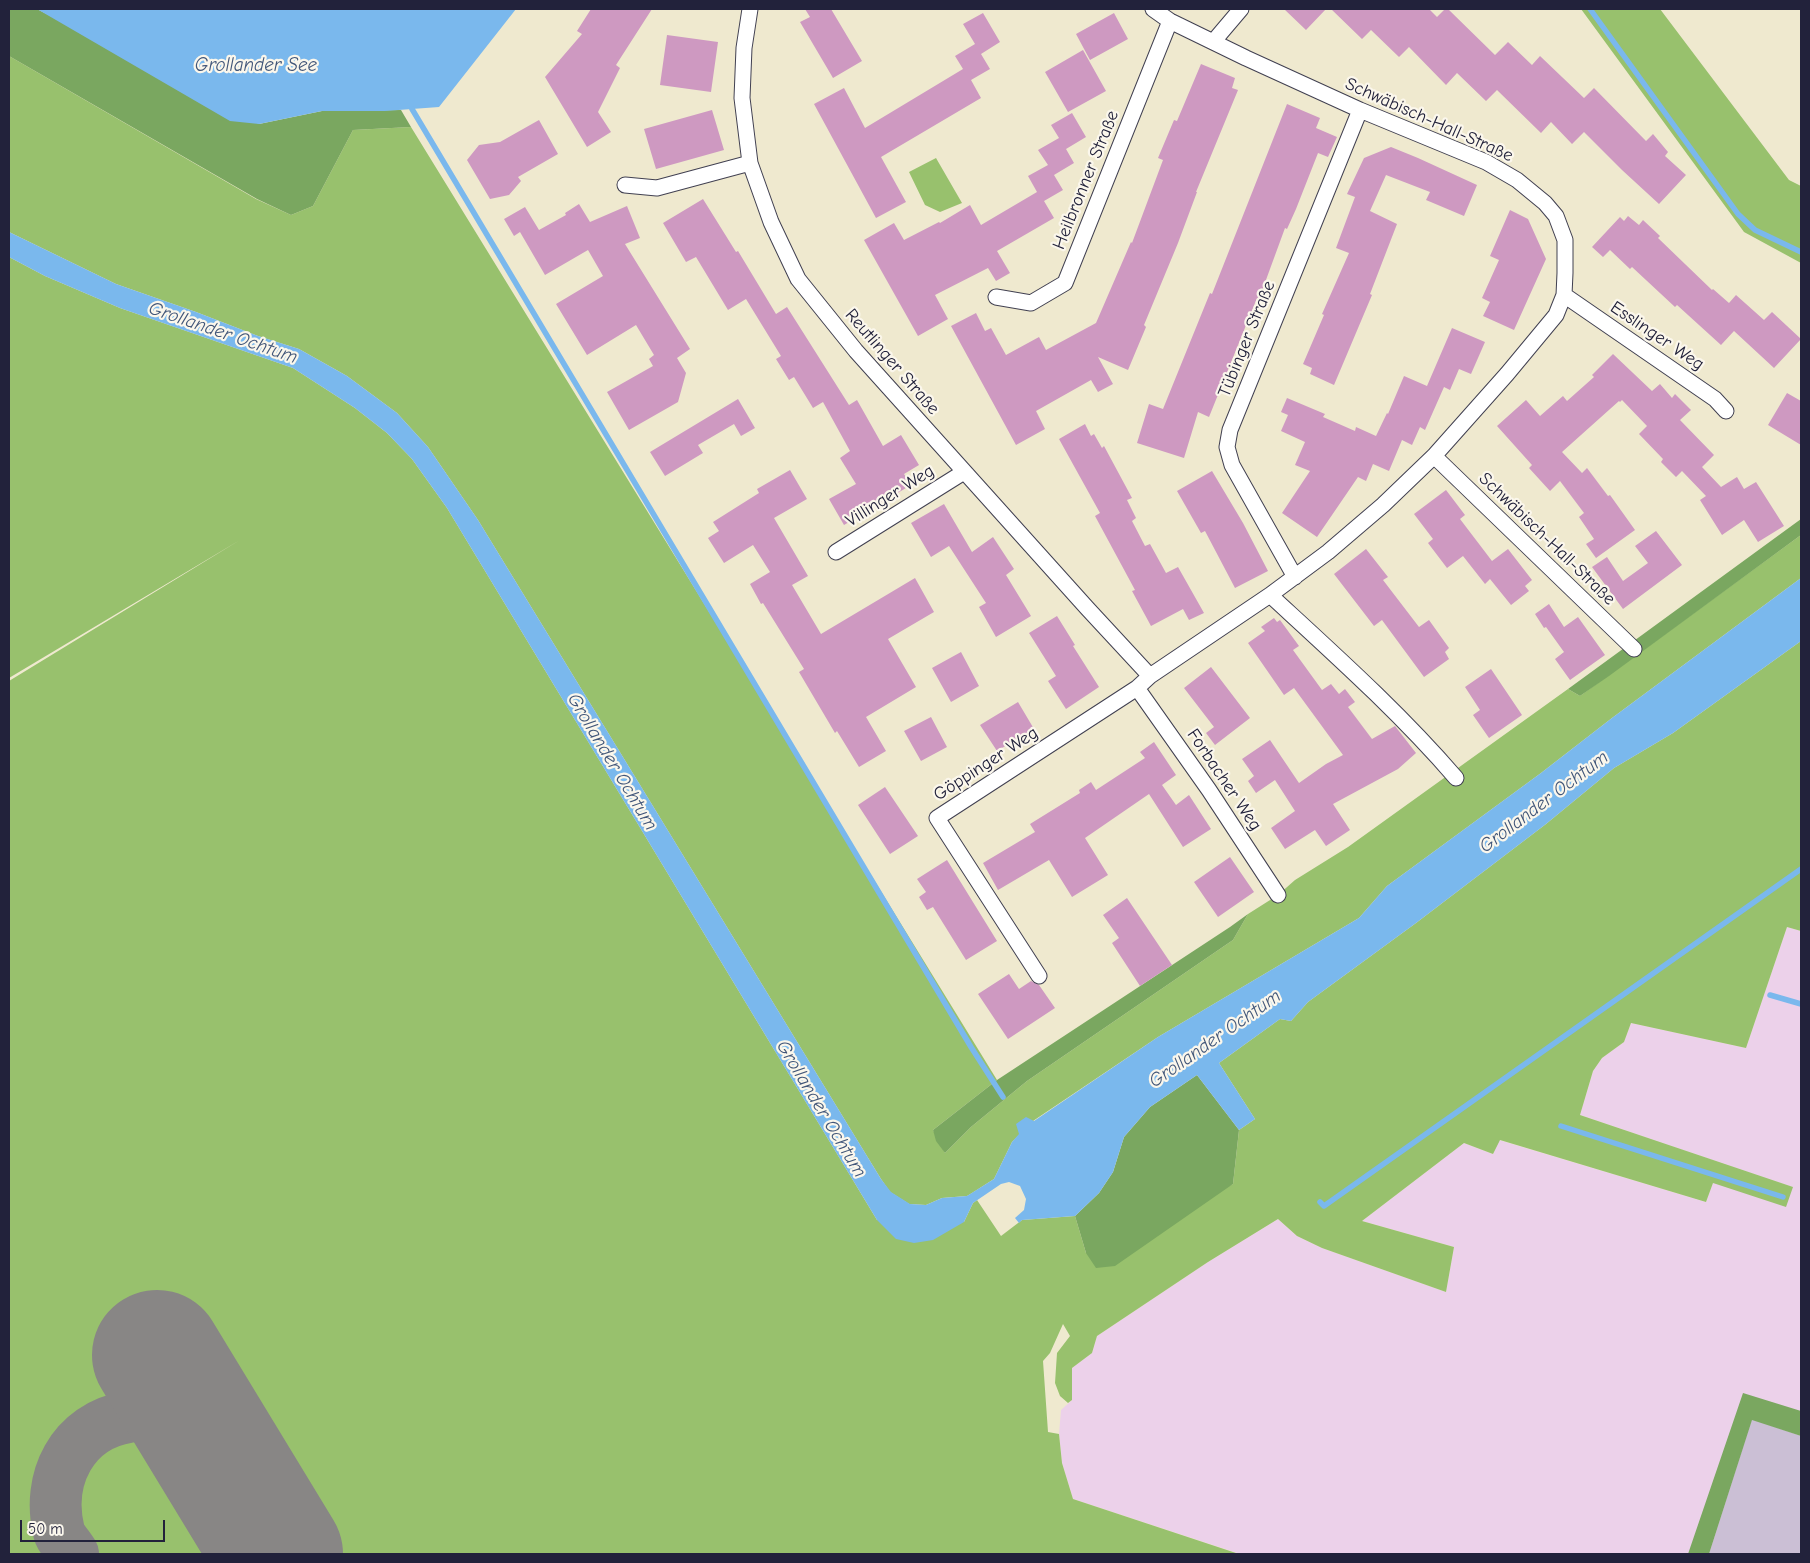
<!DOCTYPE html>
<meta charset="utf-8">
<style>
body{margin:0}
#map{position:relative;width:1810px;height:1563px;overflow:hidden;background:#efe9cf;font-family:"Comic Neue",sans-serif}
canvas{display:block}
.frame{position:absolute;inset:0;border:10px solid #22223b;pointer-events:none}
.scale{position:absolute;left:20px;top:1520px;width:145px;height:22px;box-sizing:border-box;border:2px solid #22223b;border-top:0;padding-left:6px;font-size:15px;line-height:18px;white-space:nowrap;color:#22223b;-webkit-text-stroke:4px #fbf7ec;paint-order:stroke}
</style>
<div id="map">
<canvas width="1810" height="1563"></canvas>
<div class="frame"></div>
<div class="scale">50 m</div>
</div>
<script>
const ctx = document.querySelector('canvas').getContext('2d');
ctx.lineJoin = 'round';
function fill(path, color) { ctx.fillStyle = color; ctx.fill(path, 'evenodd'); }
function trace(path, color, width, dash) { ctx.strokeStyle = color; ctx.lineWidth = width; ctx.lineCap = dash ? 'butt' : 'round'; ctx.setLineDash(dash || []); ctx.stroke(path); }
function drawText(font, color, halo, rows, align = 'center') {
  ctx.font = font + ' "Comic Neue",sans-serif'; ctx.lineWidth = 4.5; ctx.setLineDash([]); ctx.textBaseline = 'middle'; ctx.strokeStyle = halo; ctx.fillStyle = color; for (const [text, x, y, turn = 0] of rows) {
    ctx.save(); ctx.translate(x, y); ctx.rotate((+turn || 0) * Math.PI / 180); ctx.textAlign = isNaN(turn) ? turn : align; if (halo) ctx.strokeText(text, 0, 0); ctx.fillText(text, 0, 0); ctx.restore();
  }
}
fill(new Path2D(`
 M 1787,927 L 1801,931 L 1801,1554 L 1240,1554 L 1073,1499 L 1062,1463 L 1059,1434 L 1061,1410 L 1072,1400 L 1072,1368 L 1092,1353 L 1097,1336 L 1208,1262 L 1278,1219 L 1297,1236 L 1322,1248 L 1446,1292 L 1454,1247 L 1362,1221 L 1464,1143 L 1493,1154 L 1499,1140 L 1706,1202 L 1713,1183 L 1792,1187 L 1580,1115 L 1593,1071 L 1602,1058 L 1624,1042 L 1631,1023 L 1746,1048 Z`), '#ecd1ea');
fill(new Path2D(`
 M 1752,1419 L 1801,1436 L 1801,1554 L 1709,1554 Z`), '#cbbfd5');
fill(new Path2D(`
 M 1581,9 L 1660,9 L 1789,180 L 1801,186 L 1801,263 L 1744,232 Z
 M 9,56 L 256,199 L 291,215 L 313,206 L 353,130 L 411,127 L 997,1080 L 933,1130 L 945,1153 L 971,1127 L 1027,1081 L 1233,940 L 1248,914 L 1278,895 L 1295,880 L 1348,847 L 1568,689 L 1580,696 L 1801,535 L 1801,578 L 1612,718 L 1541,773 L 1387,886 L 1359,918 L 1158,1037 L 1033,1121 L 1012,1142 L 994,1179 L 972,1193 L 967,1196 L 942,1198 L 926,1205 L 909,1204 L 890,1192 L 881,1179 L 478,520 L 428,447 L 397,413 L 347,376 L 299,349 L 258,336 L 196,312 L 116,284 L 9,232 Z
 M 936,158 L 962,203 L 940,212 L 925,205 L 909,172 Z
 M 9,257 L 45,276 L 120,308 L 293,368 L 355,408 L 387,433 L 412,459 L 447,508 L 877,1220 L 964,1222 L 973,1203 L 977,1200 L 1001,1236 L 1022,1220 L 1075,1216 L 1086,1253 L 1233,1184 L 1239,1130 L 1255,1119 L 1219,1063 L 1280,1019 L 1291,1021 L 1308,1002 L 1416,923 L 1546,824 L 1614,768 L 1673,733 L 1801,641 L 1801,931 L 1787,927 L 1746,1048 L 1631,1023 L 1624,1042 L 1602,1058 L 1593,1071 L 1580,1115 L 1793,1187 L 1786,1207 L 1713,1183 L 1706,1202 L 1500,1140 L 1493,1154 L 1464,1143 L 1362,1221 L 1454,1247 L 1446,1292 L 1322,1248 L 1297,1236 L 1278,1219 L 1208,1262 L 1097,1336 L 1092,1353 L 1072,1368 L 1072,1400 L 1068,1403 L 1060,1396 L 1055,1383 L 1057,1353 L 1070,1336 L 1063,1324 L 1050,1353 L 1043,1361 L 1048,1432 L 1059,1434 L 1062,1463 L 1073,1499 L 1239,1554 L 9,1554 L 9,681 L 240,540 L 9,678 Z`), '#98c16d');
fill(new Path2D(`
 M 9,9 L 37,9 L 259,124 L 322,111 L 401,110 L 411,127 L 353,130 L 313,206 L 291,215 L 257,199 L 9,56 Z
 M 1801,519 L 1801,535 L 1609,676 L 1580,696 L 1568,689 Z
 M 1248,914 L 1233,940 L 1027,1081 L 971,1127 L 945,1153 L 936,1141 L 933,1130 L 997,1080 L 1230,927 Z
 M 1197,1075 L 1239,1130 L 1233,1184 L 1115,1266 L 1096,1268 L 1086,1253 L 1075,1216 L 1099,1193 L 1113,1172 L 1124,1137 L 1150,1107 Z
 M 1743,1393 L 1801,1411 L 1801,1436 L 1752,1420 L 1709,1554 L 1688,1554 Z`), '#7aa760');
fill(new Path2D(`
 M 37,9 L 516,9 L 439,107 L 385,111 L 322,111 L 259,124 L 230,121 Z
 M 9,232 L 116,284 L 196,312 L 258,336 L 299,349 L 347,376 L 397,413 L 428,447 L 478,520 L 881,1179 L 891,1192 L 910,1204 L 926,1205 L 942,1198 L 967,1196 L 994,1179 L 1012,1142 L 1019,1134 L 1016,1124 L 1026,1117 L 1034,1121 L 1158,1037 L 1359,918 L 1387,886 L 1541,773 L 1612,718 L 1801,578 L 1801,641 L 1673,733 L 1614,768 L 1546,824 L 1416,923 L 1308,1002 L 1291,1021 L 1280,1019 L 1219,1063 L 1255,1119 L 1239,1130 L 1197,1075 L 1150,1107 L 1124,1137 L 1113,1172 L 1099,1193 L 1075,1216 L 1022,1220 L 1019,1223 L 1015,1218 L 1024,1210 L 1026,1199 L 1020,1186 L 1009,1182 L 1001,1184 L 973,1203 L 964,1222 L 933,1240 L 914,1243 L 896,1239 L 877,1220 L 447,508 L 412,459 L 387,433 L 355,408 L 293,368 L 120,308 L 45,276 L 9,257 Z`), '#7ab8ed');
trace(new Path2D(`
 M 1590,9 L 1738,214 L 1755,230 L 1801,252
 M 412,109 L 971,1047 L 1003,1097
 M 1770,995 L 1801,1004
 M 1561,1126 L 1783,1197
 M 1320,1202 L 1324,1206 L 1801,869`), '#7ab8ed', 5.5);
trace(new Path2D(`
 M 73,1554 C 69,1547 61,1539 59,1532 C 46,1479 72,1426 128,1417 C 144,1414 165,1415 180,1423 C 203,1436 218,1461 234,1481`), '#888685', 52);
trace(new Path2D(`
 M 157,1355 L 278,1554`), '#888685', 130);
fill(new Path2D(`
 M 591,9 L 652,9 L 616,65 L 620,68 L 598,112 L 611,132 L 587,147 L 545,77 L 582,34 L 577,31 Z
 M 805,9 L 831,9 L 862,61 L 833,78 L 800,22 L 810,17 Z
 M 1284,9 L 1326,9 L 1306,30 Z
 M 1331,9 L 1429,9 L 1437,17 L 1445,9 L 1448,9 L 1495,55 L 1508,42 L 1532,65 L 1540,56 L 1584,98 L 1594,88 L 1646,141 L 1653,134 L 1668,152 L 1665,156 L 1686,175 L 1659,204 L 1622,170 L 1584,132 L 1572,144 L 1551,122 L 1541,133 L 1497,90 L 1486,101 L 1457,73 L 1446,85 L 1409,47 L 1399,57 L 1371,30 L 1362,39 Z
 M 983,13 L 1000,42 L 981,54 L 990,69 L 971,80 L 981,98 L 881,157 L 906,202 L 876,218 L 814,104 L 844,88 L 865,128 L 963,69 L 955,56 L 975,44 L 963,24 Z
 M 1114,13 L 1128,39 L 1090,60 L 1076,34 Z
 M 667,35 L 718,42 L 711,92 L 660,85 Z
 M 1083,50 L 1106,91 L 1068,112 L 1045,72 Z
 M 1201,64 L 1235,78 L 1232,88 L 1238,90 L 1196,192 L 1197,192 L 1178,243 L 1144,325 L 1146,327 L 1128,370 L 1098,357 L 1113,384 L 1098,392 L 1091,380 L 1036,411 L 1045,429 L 1016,445 L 951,326 L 976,313 L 985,331 L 991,328 L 1006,355 L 1039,337 L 1046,350 L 1096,323 L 1131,242 L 1132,243 L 1163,160 L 1158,158 L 1174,120 L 1177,121 Z
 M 1287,104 L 1320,118 L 1316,128 L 1337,137 L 1328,157 L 1318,153 L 1296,209 L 1287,229 L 1285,228 L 1259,299 L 1257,298 L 1209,417 L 1198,412 L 1184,458 L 1137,443 L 1149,404 L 1163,409 L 1210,293 L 1212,294 Z
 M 712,110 L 724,150 L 656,169 L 644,129 Z
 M 1072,113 L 1086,137 L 1066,149 L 1074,163 L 1054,175 L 1063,190 L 1044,201 L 1054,218 L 997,251 L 1010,273 L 996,281 L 988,268 L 935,295 L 948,319 L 918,336 L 864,240 L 894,223 L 904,240 L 939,222 L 940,223 L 970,205 L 981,225 L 1037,192 L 1028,176 L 1048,165 L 1038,150 L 1059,138 L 1051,125 Z
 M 539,120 L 558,154 L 518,177 L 521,181 L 509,195 L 490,199 L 467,160 L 479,145 L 500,142 Z
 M 1391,147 L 1418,158 L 1477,185 L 1464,216 L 1426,200 L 1430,192 L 1386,175 L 1370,211 L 1397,224 L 1370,294 L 1372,295 L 1334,385 L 1310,374 L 1312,368 L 1303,364 L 1324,315 L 1322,314 L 1349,253 L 1336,248 L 1355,197 L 1347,194 L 1364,158 Z
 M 703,199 L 736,252 L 738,251 L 776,314 L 787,307 L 849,405 L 857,400 L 883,446 L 901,435 L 919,465 L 904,474 L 911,485 L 844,525 L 829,499 L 856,484 L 840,458 L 850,451 L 823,402 L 813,408 L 794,377 L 789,380 L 776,359 L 781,356 L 746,299 L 728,310 L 696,257 L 686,262 L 663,223 Z
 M 579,204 L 590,222 L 627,206 L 640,238 L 625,244 L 690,349 L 677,358 L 686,373 L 678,402 L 629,430 L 607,392 L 653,366 L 649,359 L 654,355 L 636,325 L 587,355 L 556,304 L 603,276 L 588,250 L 545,275 L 520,232 L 514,236 L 504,219 L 525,207 L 539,230 L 566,215 L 565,213 Z
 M 1510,210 L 1528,219 L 1546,259 L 1514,330 L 1483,316 L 1490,302 L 1482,298 L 1499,260 L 1490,256 Z
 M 1628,216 L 1639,225 L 1643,220 L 1660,236 L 1658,238 L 1712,290 L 1713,289 L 1729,303 L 1736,295 L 1764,320 L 1772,312 L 1801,339 L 1774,368 L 1734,331 L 1721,345 L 1677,305 L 1675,307 L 1632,267 L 1630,269 L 1610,250 L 1603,257 L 1592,247 L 1620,217 L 1624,221 Z
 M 1452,328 L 1485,342 L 1471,374 L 1459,369 L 1450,390 L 1444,387 L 1425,430 L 1420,427 L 1412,445 L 1402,440 L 1389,471 L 1373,464 L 1366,481 L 1358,477 L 1317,537 L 1282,513 L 1310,471 L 1295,465 L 1305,442 L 1281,431 L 1288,415 L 1281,412 L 1287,398 L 1325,414 L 1323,417 L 1355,431 L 1356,427 L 1376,436 L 1387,413 L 1388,414 L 1404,376 L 1427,386 Z
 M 1613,354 L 1652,391 L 1660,384 L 1672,398 L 1675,394 L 1691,410 L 1680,420 L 1714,455 L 1702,467 L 1721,487 L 1737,477 L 1744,489 L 1756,482 L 1784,526 L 1758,542 L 1744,520 L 1722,535 L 1700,500 L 1706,496 L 1682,471 L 1676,477 L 1661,462 L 1663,459 L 1639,434 L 1647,426 L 1622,400 L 1620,402 L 1619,401 L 1562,452 L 1582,473 L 1587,468 L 1608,496 L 1610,495 L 1635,530 L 1596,558 L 1586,544 L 1594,539 L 1579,517 L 1584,513 L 1560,481 L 1550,491 L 1529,468 L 1532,465 L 1497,426 L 1526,400 L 1540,416 L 1563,396 L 1567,401 L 1594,377 L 1592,375 Z
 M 1787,393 L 1801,401 L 1801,445 L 1768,425 Z
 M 738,399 L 755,428 L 741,436 L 734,424 L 698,445 L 703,453 L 665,476 L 650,452 Z
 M 1085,424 L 1091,436 L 1094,434 L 1102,448 L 1104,446 L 1132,498 L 1127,500 L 1136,518 L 1132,521 L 1145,546 L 1150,544 L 1166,573 L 1178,567 L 1204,613 L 1189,620 L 1183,609 L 1151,626 L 1132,591 L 1135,590 L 1095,516 L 1100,513 L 1059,439 Z
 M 790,470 L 807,499 L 774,518 L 808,576 L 792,585 L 821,634 L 915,578 L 934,612 L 888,639 L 916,687 L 866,717 L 886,751 L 859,767 L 837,731 L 835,733 L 799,672 L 804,669 L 763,603 L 761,604 L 750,584 L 770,572 L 753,545 L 724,563 L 708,538 L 719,531 L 713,522 L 759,493 L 757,489 Z
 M 1212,471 L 1243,523 L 1268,571 L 1235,588 L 1205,531 L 1201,533 L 1177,491 Z
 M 1446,490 L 1465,515 L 1460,519 L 1492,561 L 1508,549 L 1532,580 L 1525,586 L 1529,591 L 1511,605 L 1490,579 L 1485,584 L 1463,556 L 1447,568 L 1428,543 L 1433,539 L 1414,514 Z
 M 944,504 L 972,552 L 993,537 L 1014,569 L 1006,575 L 1031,616 L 996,637 L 979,607 L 986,603 L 949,546 L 931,557 L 911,523 Z
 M 1656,531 L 1682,565 L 1623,609 L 1592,567 L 1607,557 L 1623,581 L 1648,563 L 1635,546 Z
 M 1366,549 L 1388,577 L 1383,580 L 1419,627 L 1429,620 L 1449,648 L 1445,652 L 1449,659 L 1424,677 L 1382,620 L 1374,626 L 1334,574 Z
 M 1549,604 L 1564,627 L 1578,617 L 1605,655 L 1570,680 L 1555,659 L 1564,652 L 1546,627 L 1544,628 L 1535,614 Z
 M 1057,616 L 1075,645 L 1073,646 L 1099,687 L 1066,709 L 1048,681 L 1056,676 L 1029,633 Z
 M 1274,618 L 1277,622 L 1280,620 L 1299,646 L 1293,650 L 1322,690 L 1331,684 L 1339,694 L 1345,689 L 1355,702 L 1348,707 L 1372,739 L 1395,726 L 1416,753 L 1398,769 L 1333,804 L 1350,830 L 1326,846 L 1315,830 L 1285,849 L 1271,828 L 1295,811 L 1275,780 L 1256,793 L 1248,781 L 1254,776 L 1242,759 L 1270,740 L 1299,783 L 1326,764 L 1343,755 L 1294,688 L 1284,695 L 1248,643 L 1265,631 L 1261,627 Z
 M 961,652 L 979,686 L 951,702 L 932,668 Z
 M 1211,667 L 1250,718 L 1215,745 L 1206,733 L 1214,727 L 1184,688 Z
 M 1491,669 L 1522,715 L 1489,738 L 1473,715 L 1480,710 L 1465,687 Z
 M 1018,702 L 1034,729 L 997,751 L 980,725 Z
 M 931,717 L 947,747 L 921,761 L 904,731 Z
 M 1154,742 L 1176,775 L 1162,785 L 1176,805 L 1189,795 L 1211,829 L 1183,847 L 1149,794 L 1085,838 L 1108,875 L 1072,897 L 1049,860 L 998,890 L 983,863 L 1035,832 L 1030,824 L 1080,793 L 1079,790 L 1091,782 L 1096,790 L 1145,758 L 1140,752 Z
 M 885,787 L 918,836 L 890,854 L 858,805 Z
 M 1230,857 L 1254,892 L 1218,917 L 1194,882 Z
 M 947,860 L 997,941 L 966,960 L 933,907 L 927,910 L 919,897 L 926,892 L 917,879 Z
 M 1127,898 L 1172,965 L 1140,986 L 1112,943 L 1119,938 L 1103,915 Z
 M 1009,974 L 1019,989 L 1031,981 L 1039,985 L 1055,1008 L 1008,1039 L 978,994 Z`), '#ce99c1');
const minor = new Path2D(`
 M 750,9 L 744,48 L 742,98 L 750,163 L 771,222 L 798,279 L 856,351 L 1087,608 L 1150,676
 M 1213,42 L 1241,9
 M 625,185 L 657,188 L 750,163
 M 1564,295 L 1715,399 L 1726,411
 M 996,297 L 1031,303 L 1065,283 L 1170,21
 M 1434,456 L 1634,649
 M 836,552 L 964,472
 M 1295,577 L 1232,465 L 1227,447 L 1230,430 L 1360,110
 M 1270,595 C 1334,654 1399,712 1456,778
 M 1137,688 L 1209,790 L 1278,895
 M 1039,976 L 937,818 L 1137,688 L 1150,676 L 1270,595 L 1328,552 L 1383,505 L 1434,456 L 1507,374 L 1556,315 L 1564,295 L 1565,273 L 1565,240 L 1556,216 L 1545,203 L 1517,180 L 1486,162 L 1360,110 L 1246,58 L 1170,21 L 1153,9`);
trace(minor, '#414051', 17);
trace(minor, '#fff', 15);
drawText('18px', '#22223b', '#fbf7ec', [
 ["Schwäbisch-Hall-Straße",1429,120,24],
 ["Heilbronner Straße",1086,180,-68],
 ["Esslinger Weg",1657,336,34],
 ["Tübinger Straße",1247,339,-68],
 ["Reutlinger Straße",892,362,49],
 ["Villinger Weg",890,496,-32],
 ["Schwäbisch-Hall-Straße",1547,539,44],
 ["Göppinger Weg",986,764,-33],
 ["Forbacher Weg",1224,780,56]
]);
drawText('italic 19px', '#415679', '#fbf7ec', [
 ["Grollander See",256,66],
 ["Grollander Ochtum",223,333,19],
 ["Grollander Ochtum",612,762,59],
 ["Grollander Ochtum",1544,802,-37],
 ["Grollander Ochtum",1215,1039,-35],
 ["Grollander Ochtum",821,1109,59]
]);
</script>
